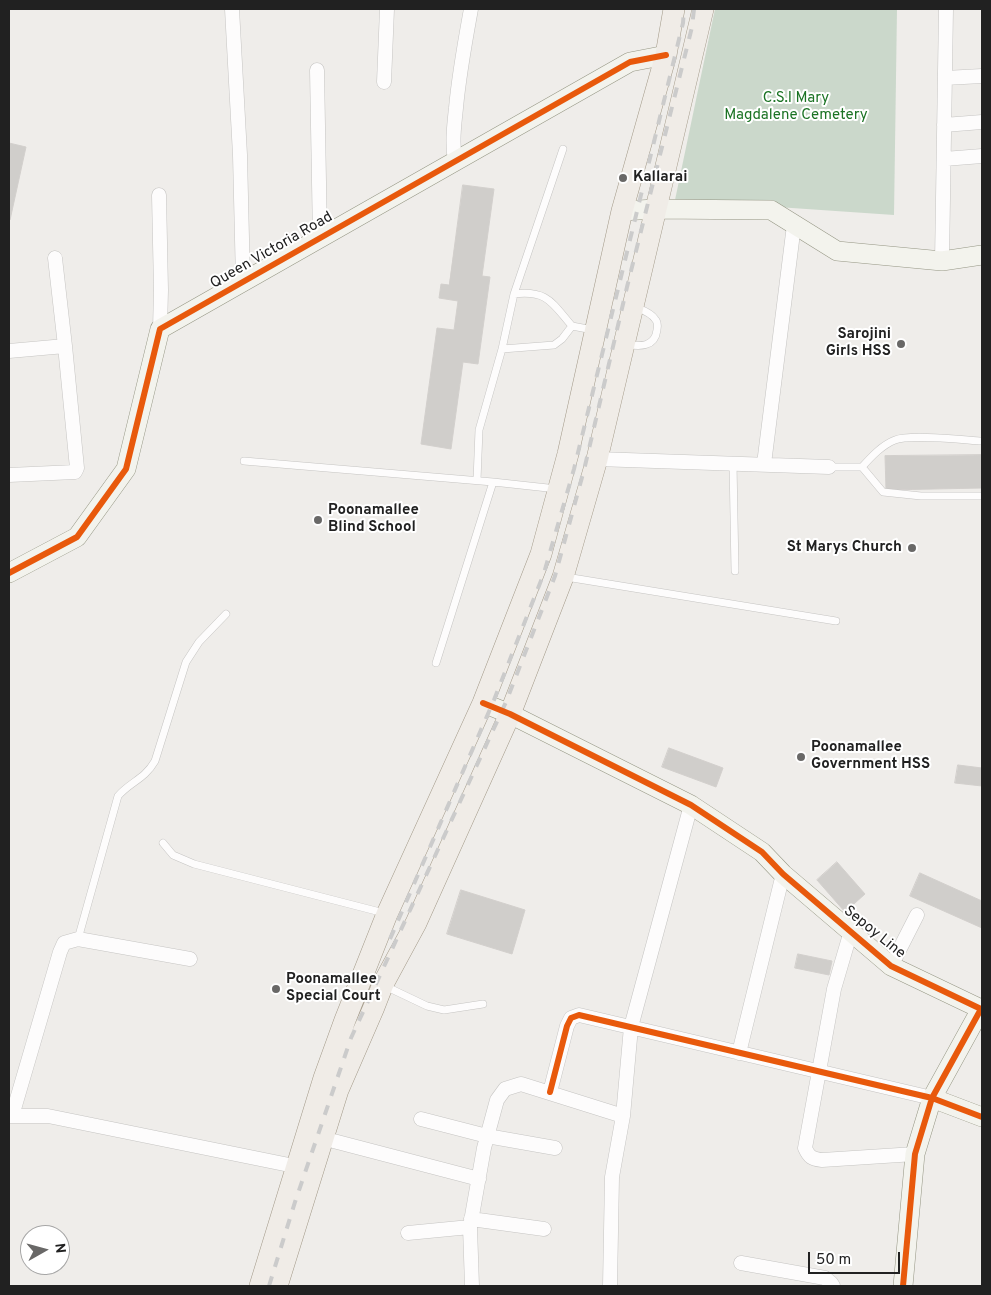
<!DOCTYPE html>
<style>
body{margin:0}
#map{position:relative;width:991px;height:1295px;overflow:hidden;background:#efedea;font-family:Overpass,sans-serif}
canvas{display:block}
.frame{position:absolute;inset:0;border:10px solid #212121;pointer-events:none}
.north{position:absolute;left:20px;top:1225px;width:50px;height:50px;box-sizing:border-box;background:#fff;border:1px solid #a6a6a6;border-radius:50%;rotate:83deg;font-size:14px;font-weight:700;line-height:20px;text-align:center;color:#212121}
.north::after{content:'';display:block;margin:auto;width:18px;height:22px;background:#696867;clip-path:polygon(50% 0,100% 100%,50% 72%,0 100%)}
.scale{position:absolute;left:808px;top:1252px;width:92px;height:22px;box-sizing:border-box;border:2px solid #212121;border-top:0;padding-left:6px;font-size:15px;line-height:18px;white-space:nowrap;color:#212121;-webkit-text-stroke:4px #fff;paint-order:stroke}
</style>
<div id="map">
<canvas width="991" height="1295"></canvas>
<div class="frame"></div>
<div class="north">N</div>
<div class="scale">50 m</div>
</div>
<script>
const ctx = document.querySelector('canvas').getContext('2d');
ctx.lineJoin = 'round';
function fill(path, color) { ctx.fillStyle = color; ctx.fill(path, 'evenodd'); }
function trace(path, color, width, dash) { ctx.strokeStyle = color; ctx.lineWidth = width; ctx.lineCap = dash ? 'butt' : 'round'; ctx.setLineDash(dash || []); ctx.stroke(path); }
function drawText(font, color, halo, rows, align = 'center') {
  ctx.font = font + ' Overpass,sans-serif'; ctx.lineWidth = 4; ctx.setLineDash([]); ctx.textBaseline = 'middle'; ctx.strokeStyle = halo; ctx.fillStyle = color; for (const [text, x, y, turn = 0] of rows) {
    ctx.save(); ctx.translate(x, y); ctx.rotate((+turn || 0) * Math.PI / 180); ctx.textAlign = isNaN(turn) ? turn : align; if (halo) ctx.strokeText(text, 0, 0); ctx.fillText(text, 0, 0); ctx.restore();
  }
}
fill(new Path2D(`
 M 715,9 L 897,9 L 894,215 L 675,200 Z`), '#cbd8cb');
const building = new Path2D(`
 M 9,143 L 26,147 L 10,220 L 9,220 Z
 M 463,185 L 494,189 L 482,276 L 490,277 L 478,364 L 463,362 L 451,449 L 421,444 L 437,328 L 454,330 L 458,301 L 439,298 L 441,284 L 449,285 Z
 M 982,455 L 982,488 L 886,490 L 885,456 Z
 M 669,748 L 723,768 L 716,787 L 662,767 Z
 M 958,765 L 982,768 L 982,786 L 955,783 Z
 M 837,862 L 865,894 L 845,912 L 817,880 Z
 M 920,873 L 982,901 L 982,928 L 910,896 Z
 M 461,890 L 525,910 L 512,954 L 447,934 Z
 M 798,954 L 832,961 L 829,975 L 795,968 Z`);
fill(building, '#d0cecb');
trace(building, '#d2cfcc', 1);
const lane = new Path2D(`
 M 563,149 L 514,294 C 548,290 552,303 572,326
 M 626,344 C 640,347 655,347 657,330 C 658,325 658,322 655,319 C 650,312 642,310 635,307
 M 502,349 L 514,294
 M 244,461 L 493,482 L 557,489
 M 733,463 L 735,571
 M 829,467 L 862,467 C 871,457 882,445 895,440 C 910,434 964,440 982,441
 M 862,467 L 883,492 L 921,496 L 982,496
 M 477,480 L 479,430 L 502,349 L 554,345 L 562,339 L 572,326 L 593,330
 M 566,577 L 836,621
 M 436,663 L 493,482
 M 163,843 L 173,855 L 194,864 L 384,913
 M 78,939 L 118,796 C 131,781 144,780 155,761 L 186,662 L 199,642 L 226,614
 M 385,986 L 427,1006 L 444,1010 L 483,1004`);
const street = new Path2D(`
 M 232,9 L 240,155 L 243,281
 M 317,70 L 320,238
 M 945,78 L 982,76
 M 384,82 L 387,9
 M 944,125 L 982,122
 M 944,159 L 982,156
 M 455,161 C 452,143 454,126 456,108 C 459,74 465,42 471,9
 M 159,195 L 161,290 L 160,329
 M 55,258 L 65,346
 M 942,261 L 946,9
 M 9,351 L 65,346 L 77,468 L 75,472 L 9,475
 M 597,459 L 829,467
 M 764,464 L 794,225
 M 851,931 L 834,989 L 805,1148 C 809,1157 812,1159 822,1160 L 915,1154
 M 891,966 L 917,915
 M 739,1053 L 783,874
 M 550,1092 L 567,1026 L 571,1018 L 579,1015 L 932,1098
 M 9,1116 L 48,1116 L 304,1168
 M 12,1116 L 60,952 L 64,943 L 78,939 L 190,959
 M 421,1119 L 487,1136 L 555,1148
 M 322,1138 L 479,1179
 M 471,1219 L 544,1229
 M 408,1233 L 470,1227
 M 741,1263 L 825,1278 L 831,1283 L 833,1286
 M 472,1286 L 470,1227 L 484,1148 L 497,1100 L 505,1089 L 521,1084 L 623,1116
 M 610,1286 L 612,1177 L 623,1116 L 631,1027 L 691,805`);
const secondary = new Path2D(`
 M 622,211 L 655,209 L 771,210 L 837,251 L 942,261 L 982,255
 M 9,573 L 77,537 L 126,469 L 160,329 L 630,62 L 666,55
 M 483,703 L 510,714 L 691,805 L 762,852 L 783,874 L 891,966 L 981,1009 L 932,1098 L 915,1154 L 903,1286
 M 932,1098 L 982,1117`);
const primary = new Path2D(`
 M 260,1286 L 324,1078 L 345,1020 L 387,914 L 483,703 L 541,554 L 568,454 L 622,211 L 666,55 L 674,9
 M 277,1286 L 338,1090 L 374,1007 L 383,984 L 416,923 L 510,714 L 563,577 L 597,459 L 703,9`);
trace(lane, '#c5c4c2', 8);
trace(street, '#c5c4c2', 15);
trace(secondary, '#959684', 20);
trace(primary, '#a39a89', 22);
trace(lane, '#fdfcfc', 7);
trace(street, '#fdfcfc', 14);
trace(secondary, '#f3f3ed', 19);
trace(primary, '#f0ece7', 21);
trace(new Path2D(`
 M 390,939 L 494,700 L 544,573 L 574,469 L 683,23 L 684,9
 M 269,1286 L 295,1202 L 351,1038 L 506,702 L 555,576 L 584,470 L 627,287 L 692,27 L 694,9`), '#cbcbcb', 4, [10, 10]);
trace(new Path2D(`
 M 9,573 L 77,537 L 126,469 L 160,329 L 630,62 L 666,55
 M 483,703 L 510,714 L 691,805 L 762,852 L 783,874 L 891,966 L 981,1009 L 932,1098 L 915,1154 L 903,1286
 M 550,1092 L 567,1026 L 571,1018 L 579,1015 L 932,1098 L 982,1117`), '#e8590c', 6);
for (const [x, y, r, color] of [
 [623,178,5,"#696867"],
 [901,344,5,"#696867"],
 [318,520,5,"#696867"],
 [912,548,5,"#696867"],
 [801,757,5,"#696867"],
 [276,989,5,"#696867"]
]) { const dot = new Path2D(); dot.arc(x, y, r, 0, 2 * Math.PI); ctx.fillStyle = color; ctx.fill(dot); trace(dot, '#fff', 2); }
drawText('15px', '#1b7324', '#fff', [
 ["C.S.I Mary",796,99],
 ["Magdalene Cemetery",796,116]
]);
drawText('bold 15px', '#212121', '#fff', [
 ["Kallarai",633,178],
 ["Sarojini",891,335,"right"],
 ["Girls HSS",891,352,"right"],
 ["Poonamallee",328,511],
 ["Blind School",328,528],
 ["St Marys Church",902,548,"right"],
 ["Poonamallee",811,748],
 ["Government HSS",811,765],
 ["Poonamallee",286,980],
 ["Special Court",286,997]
], 'left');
drawText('15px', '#212121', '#fff', [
 ["Queen Victoria Road",272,251,-30],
 ["Sepoy Line",874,933,39]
]);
</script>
